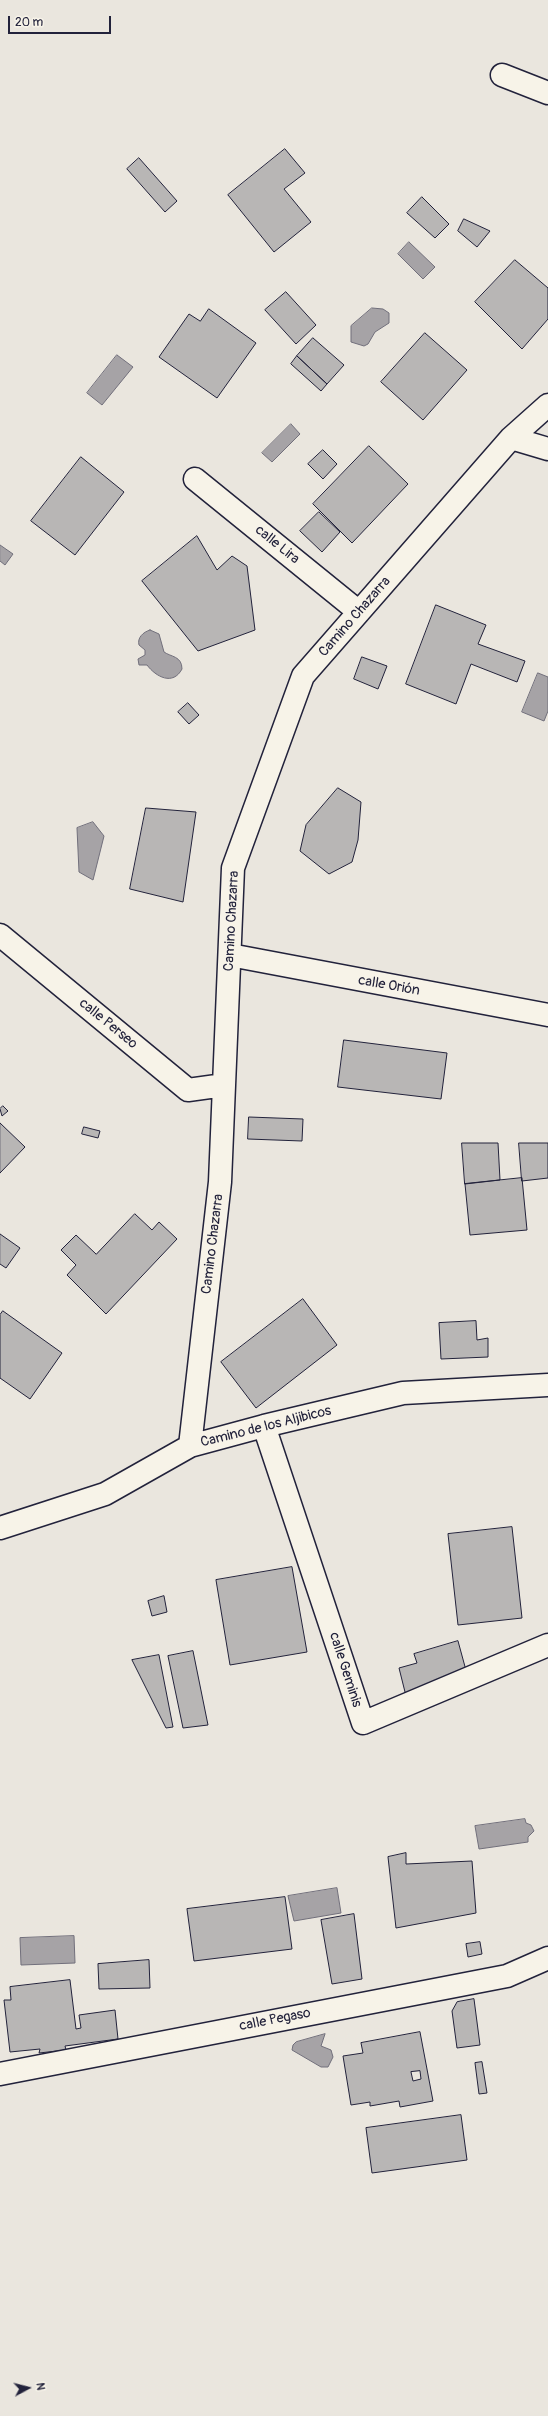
<!DOCTYPE html>
<meta charset="utf-8">
<style>
body{margin:0}
#map{position:relative;width:548px;height:2416px;overflow:hidden;background:#eae6de;font-family:Pangolin,sans-serif}
canvas{display:block}
.north{position:absolute;left:8px;top:2368px;width:40px;height:40px;-webkit-text-stroke:3px #f7f3e8;paint-order:stroke;rotate:83deg;font-size:11px;font-weight:700;line-height:16px;text-align:center;color:#22223b}
.north::after{content:'';display:block;margin:auto;width:14px;height:18px;background:#22223b;clip-path:polygon(50% 0,100% 100%,50% 72%,0 100%)}
.scale{position:absolute;left:8px;top:16px;width:103px;height:18px;box-sizing:border-box;border:2px solid #22223b;border-top:0;padding-left:5px;font-size:12px;line-height:14px;white-space:nowrap;color:#22223b;-webkit-text-stroke:3px #f7f3e8;paint-order:stroke}
</style>
<div id="map">
<canvas width="548" height="2416"></canvas>
<div class="north">N</div>
<div class="scale">20 m</div>
</div>
<script>
const ctx = document.querySelector('canvas').getContext('2d');
ctx.lineJoin = 'round';
function fill(path, color) { ctx.fillStyle = color; ctx.fill(path, 'evenodd'); }
function trace(path, color, width, dash) { ctx.strokeStyle = color; ctx.lineWidth = width; ctx.lineCap = dash ? 'butt' : 'round'; ctx.setLineDash(dash || []); ctx.stroke(path); }
function drawText(font, color, halo, rows, align = 'center') {
  ctx.font = font + ' Pangolin,sans-serif'; ctx.lineWidth = 3; ctx.setLineDash([]); ctx.textBaseline = 'middle'; ctx.strokeStyle = halo; ctx.fillStyle = color; for (const [text, x, y, turn = 0] of rows) {
    ctx.save(); ctx.translate(x, y); ctx.rotate((+turn || 0) * Math.PI / 180); ctx.textAlign = isNaN(turn) ? turn : align; if (halo) ctx.strokeText(text, 0, 0); ctx.fillText(text, 0, 0); ctx.restore();
  }
}
const water = new Path2D(`
 M 409,242 L 435,267 L 423,279 L 398,254 Z
 M 372,308 L 383,309 L 389,313 L 389,323 L 375,332 L 368,344 L 364,346 L 351,342 L 351,326 Z
 M 117,355 L 133,367 L 102,405 L 87,393 Z
 M 291,424 L 300,434 L 272,462 L 262,453 Z
 M 0,545 L 13,554 L 5,565 L 0,561 Z
 M 150,630 L 159,634 L 164,652 C 171,657 182,656 182,669 C 173,686 156,677 147,665 L 139,665 L 138,659 L 145,655 L 145,650 L 139,645 C 137,638 143,632 150,630 Z
 M 538,673 L 548,677 L 548,711 L 544,721 L 522,712 Z
 M 93,822 L 104,836 L 93,880 L 79,872 L 77,828 Z
 M 525,1819 L 526,1823 L 531,1825 L 534,1831 L 528,1837 L 528,1842 L 479,1849 L 475,1826 Z
 M 337,1888 L 341,1913 L 294,1921 L 288,1896 Z
 M 74,1936 L 75,1963 L 21,1965 L 20,1938 Z
 M 325,2034 L 321,2046 L 331,2050 L 333,2057 L 328,2067 L 321,2067 L 292,2050 L 293,2045 L 296,2042 Z`);
fill(water, '#a6a3a6');
trace(water, '#716f7b', 1);
const building = new Path2D(`
 M 285,149 L 305,173 L 284,189 L 311,222 L 274,252 L 228,195 Z
 M 139,158 L 177,201 L 165,212 L 127,169 Z
 M 422,197 L 449,224 L 435,238 L 407,213 Z
 M 464,219 L 490,231 L 477,247 L 458,231 Z
 M 515,260 L 548,288 L 548,319 L 522,349 L 475,302 Z
 M 286,292 L 316,325 L 296,344 L 265,310 Z
 M 209,309 L 256,343 L 217,398 L 159,357 L 189,314 L 200,321 Z
 M 425,333 L 467,370 L 423,420 L 381,382 Z
 M 313,338 L 344,365 L 327,384 L 297,356 Z
 M 297,356 L 327,384 L 321,391 L 291,364 Z
 M 369,446 L 408,484 L 352,543 L 313,504 Z
 M 323,450 L 337,464 L 323,479 L 308,464 Z
 M 81,457 L 124,492 L 75,555 L 31,521 Z
 M 319,512 L 340,532 L 322,552 L 300,531 Z
 M 197,536 L 217,570 L 232,556 L 247,566 L 255,630 L 198,651 L 142,581 Z
 M 436,605 L 486,625 L 478,644 L 525,661 L 517,682 L 471,664 L 456,704 L 406,684 Z
 M 362,657 L 387,666 L 378,689 L 354,679 Z
 M 188,703 L 199,715 L 189,724 L 178,712 Z
 M 338,788 L 361,802 L 358,840 L 352,862 L 329,874 L 300,851 L 306,825 Z
 M 146,808 L 196,812 L 183,902 L 130,889 Z
 M 344,1040 L 447,1053 L 441,1099 L 338,1087 Z
 M 3,1106 L 8,1111 L 2,1116 L 0,1109 Z
 M 249,1117 L 303,1119 L 302,1141 L 248,1139 Z
 M 0,1123 L 25,1147 L 0,1173 Z
 M 84,1127 L 100,1131 L 98,1138 L 82,1134 Z
 M 462,1143 L 498,1143 L 500,1180 L 465,1184 Z
 M 519,1143 L 548,1143 L 548,1178 L 522,1181 Z
 M 522,1178 L 527,1230 L 470,1235 L 465,1184 Z
 M 135,1214 L 152,1230 L 159,1222 L 177,1239 L 106,1314 L 67,1275 L 76,1265 L 61,1250 L 76,1235 L 96,1254 Z
 M 0,1234 L 20,1248 L 6,1268 L 0,1264 Z
 M 303,1299 L 337,1345 L 256,1408 L 221,1362 Z
 M 3,1311 L 62,1353 L 30,1399 L 0,1378 L 0,1315 Z
 M 476,1321 L 477,1340 L 488,1338 L 488,1357 L 441,1359 L 439,1323 Z
 M 512,1527 L 522,1618 L 458,1625 L 448,1534 Z
 M 292,1567 L 307,1652 L 230,1665 L 216,1580 Z
 M 164,1596 L 167,1612 L 152,1616 L 148,1601 Z
 M 458,1641 L 467,1674 L 406,1696 L 399,1668 L 417,1663 L 414,1654 Z
 M 193,1651 L 208,1725 L 183,1728 L 168,1656 Z
 M 159,1655 L 173,1727 L 166,1728 L 132,1660 Z
 M 406,1853 L 406,1864 L 472,1861 L 476,1913 L 396,1928 L 388,1857 Z
 M 285,1897 L 292,1949 L 194,1961 L 187,1909 Z
 M 354,1914 L 362,1979 L 332,1984 L 321,1920 Z
 M 480,1942 L 482,1954 L 468,1957 L 466,1944 Z
 M 149,1960 L 150,1988 L 99,1989 L 98,1964 Z
 M 70,1980 L 76,2029 L 81,2028 L 79,2015 L 115,2010 L 118,2039 L 65,2046 L 66,2050 L 39,2053 L 40,2049 L 10,2052 L 4,2000 L 11,2000 L 10,1987 Z
 M 474,1999 L 480,2045 L 457,2048 L 452,2011 L 457,2002 Z
 M 420,2032 L 433,2101 L 400,2107 L 399,2101 L 370,2106 L 370,2102 L 351,2105 L 343,2056 L 363,2053 L 361,2043 ZM 420,2071 L 421,2079 L 413,2081 L 411,2072 Z
 M 482,2062 L 487,2093 L 479,2094 L 475,2063 Z
 M 461,2115 L 467,2160 L 372,2173 L 366,2128 Z`);
fill(building, '#b8b6b5');
trace(building, '#22223b', 1);
const street = new Path2D(`
 M 502,75 L 548,93
 M 511,438 L 548,449
 M 195,479 L 359,612
 M 0,935 L 188,1090 L 224,1085
 M 230,955 L 548,1015
 M 264,1426 L 363,1723 L 548,1645
 M 190,1446 L 220,1182 L 233,868 L 303,676 L 511,438 L 548,405
 M 0,1528 L 105,1494 L 190,1446 L 264,1426 L 403,1393 L 548,1385
 M 0,2074 L 507,1976 L 548,1958`);
trace(street, '#22223b', 25);
trace(street, '#f7f3e8', 22);
drawText('14px', '#22223b', '#f7f3e8', [
 ["calle Lira",277,545,39],
 ["Camino Chazarra",355,617,-49],
 ["Camino Chazarra",232,921,-87],
 ["calle Orión",389,986,10],
 ["calle Perseo",108,1024,39],
 ["Camino Chazarra",213,1244,-83],
 ["Camino de los Aljibicos",266,1427,-14],
 ["calle Geminis",345,1670,72],
 ["calle Pegaso",275,2020,-11]
]);
</script>
